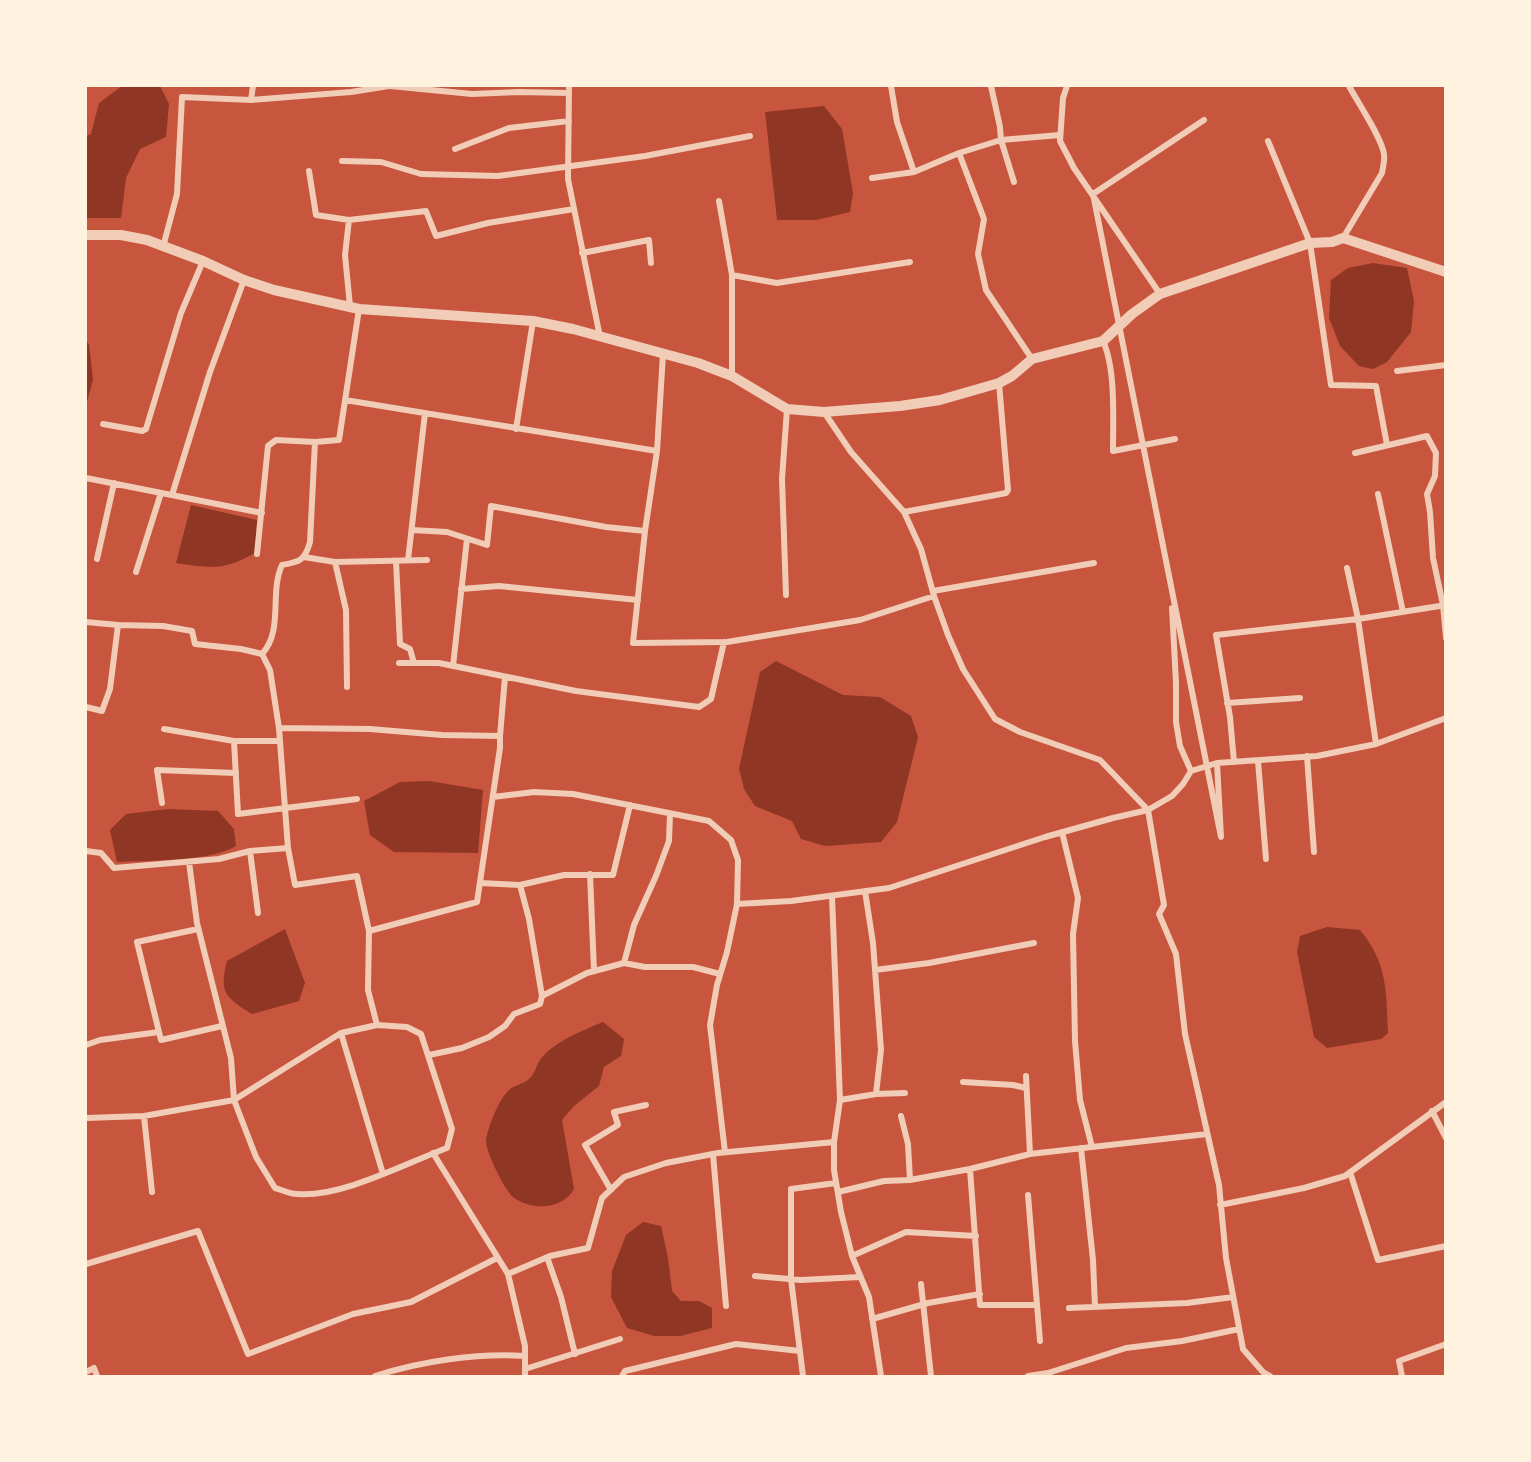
<!DOCTYPE html>
<style>
body{margin:0}
#map{position:relative;width:1531px;height:1462px;overflow:hidden;background:#c8553d;font-family:"Sofia Sans Condensed",sans-serif}
canvas{display:block}
.frame{position:absolute;inset:0;border:87px solid #fff3e0;pointer-events:none}
</style>
<div id="map">
<canvas width="1531" height="1462"></canvas>
<div class="frame"></div>
</div>
<script>
const ctx = document.querySelector('canvas').getContext('2d');
ctx.lineJoin = 'round';
function fill(path, color) { ctx.fillStyle = color; ctx.fill(path, 'evenodd'); }
function trace(path, color, width, dash) { ctx.strokeStyle = color; ctx.lineWidth = width; ctx.lineCap = dash ? 'butt' : 'round'; ctx.setLineDash(dash || []); ctx.stroke(path); }
fill(new Path2D(`
 M 122,86 L 160,86 L 169,104 L 166,137 L 140,149 L 126,178 L 121,218 L 86,218 L 86,136 L 91,134 L 99,103 Z
 M 824,106 L 842,129 L 853,193 L 850,212 L 816,220 L 777,220 L 765,112 Z
 M 1373,263 L 1407,268 L 1414,301 L 1411,332 L 1387,362 L 1373,369 L 1359,366 L 1340,346 L 1329,318 L 1331,280 L 1348,268 Z
 M 86,341 L 89,344 L 93,380 L 86,405 Z
 M 191,505 L 257,520 L 255,553 C 224,571 210,568 176,563 Z
 M 776,661 L 843,695 L 880,697 L 911,716 L 918,737 L 907,782 L 897,822 L 881,842 L 825,846 L 801,839 L 792,821 L 755,806 L 744,789 L 739,769 L 760,672 Z
 M 429,781 L 483,790 L 478,853 L 394,852 L 370,835 L 364,801 L 400,782 Z
 M 168,809 L 218,811 L 234,829 L 236,846 C 210,862 149,860 117,862 L 110,830 L 126,814 Z
 M 1327,927 L 1360,930 C 1388,964 1386,991 1388,1033 L 1381,1039 L 1327,1048 L 1314,1037 L 1297,952 L 1300,936 Z
 M 285,929 L 305,983 L 299,1001 L 252,1014 C 225,997 219,993 227,961 Z
 M 603,1022 L 624,1039 L 621,1056 L 604,1067 L 599,1086 L 574,1106 L 562,1120 L 574,1189 C 562,1210 532,1211 513,1197 C 505,1191 485,1150 486,1140 C 488,1127 499,1099 509,1090 C 514,1085 524,1084 529,1079 C 536,1073 537,1062 543,1056 C 558,1040 584,1030 603,1022 Z
 M 643,1222 L 661,1226 L 668,1258 L 672,1291 L 681,1301 L 699,1301 L 712,1308 L 712,1328 L 680,1336 L 654,1336 L 627,1328 L 611,1297 L 612,1271 L 626,1235 Z`), '#8f3625');
trace(new Path2D(`
 M 390,86 L 472,94 L 519,92 L 569,93
 M 569,86 L 568,179 L 600,337
 M 891,86 L 897,122 L 914,172
 M 991,86 L 1000,127 L 1001,140 L 1014,182
 M 1067,86 L 1063,98 L 1060,141 L 1074,168 L 1160,294
 M 251,100 L 253,86
 M 1204,120 L 1093,194 L 1221,837 L 1217,763
 M 1268,141 L 1310,243 L 1331,385 L 1376,386 L 1387,445
 M 455,149 L 509,128 L 569,121
 M 959,153 L 984,219 L 978,254 L 986,290 L 1032,359
 M 342,161 L 381,162 L 421,174 L 498,176 L 645,156 L 750,136
 M 309,171 L 316,215 L 349,220 L 426,211 L 436,236 L 488,223 L 574,209
 M 872,178 L 914,172 L 959,153 L 1001,140 L 1060,135
 M 719,201 L 732,275 L 732,376
 M 349,220 L 345,255 L 350,306
 M 1343,238 L 1382,173 C 1383,167 1385,160 1384,154 C 1381,136 1358,103 1349,86
 M 163,247 L 177,194 L 182,97 L 251,100 L 351,92 L 389,86
 M 582,253 L 649,240 L 651,263
 M 732,275 L 777,283 L 910,262
 M 1103,341 C 1116,369 1113,420 1113,451 L 1175,439
 M 663,354 L 657,451 L 645,531 L 633,643 L 727,642 L 860,620 L 934,596
 M 1397,371 L 1446,365
 M 345,400 L 657,451
 M 824,412 L 851,452 L 904,512 L 921,549 L 934,596 L 948,635 L 963,669 L 995,719 L 1020,732 L 1100,760 L 1148,810 L 1164,905 L 1159,914 L 1176,954 L 1185,1034 L 1219,1185 L 1226,1258 L 1243,1349 L 1263,1372 L 1270,1376
 M 103,424 L 142,431 L 146,429 L 181,313 L 203,261
 M 516,429 L 533,321
 M 1355,453 L 1427,436 L 1436,453 L 1435,476 L 1427,494 L 1430,512 L 1433,558 L 1443,605 L 1446,638
 M 86,478 L 262,513
 M 1378,494 L 1403,612
 M 172,495 L 210,372 L 244,280
 M 904,512 L 996,495 L 1006,493 L 1008,490 L 999,383
 M 412,530 L 447,532 L 487,545 L 491,506 L 606,527 L 645,531
 M 257,554 L 268,446 L 276,440 L 315,442
 M 304,557 L 335,562 L 427,560
 M 97,559 L 114,483
 M 408,560 L 425,413
 M 396,561 L 400,644 L 410,649 L 414,663
 M 335,562 L 346,610 L 347,687
 M 1347,568 L 1358,619 L 1376,744
 M 136,572 L 161,493
 M 461,589 L 499,586 L 638,600
 M 933,591 L 1094,563
 M 786,595 L 782,479 L 787,409
 M 1172,608 L 1176,683 L 1176,722 L 1180,746 L 1191,771
 M 86,622 L 118,625
 M 262,654 C 284,630 269,593 282,565 C 300,562 305,560 310,542 L 315,442 L 339,440 L 359,309
 M 399,663 L 439,663 L 576,691 L 699,707 L 711,699 L 724,642
 M 453,666 L 467,539
 M 1227,703 L 1300,698
 M 86,707 L 102,711 L 110,689 L 118,625 L 163,626 L 192,631 L 195,644 L 241,649 L 262,654 L 270,670 L 279,728 L 288,848 L 250,851 L 219,859 L 114,868 L 101,853 L 86,851
 M 164,729 L 234,741 L 280,741
 M 500,736 L 505,677
 M 234,741 L 238,814 L 357,799
 M 1307,756 L 1314,852
 M 1258,761 L 1266,859
 M 1234,762 L 1230,717 L 1216,635 L 1358,619 L 1446,605
 M 493,797 L 534,792 L 573,794 L 709,821 L 731,840 L 738,860 L 737,904 L 791,901 L 889,888 L 1045,837 L 1113,818 L 1148,810 L 1172,796 L 1183,784 L 1191,771 L 1217,763 L 1317,756 L 1376,744 L 1446,718
 M 162,803 L 157,770 L 236,773
 M 1062,832 L 1078,898 L 1073,934 L 1075,1041 L 1080,1100 L 1092,1147
 M 288,848 L 295,885 L 357,876 L 369,931
 M 250,851 L 258,913
 M 189,862 L 197,923 L 231,1058 L 234,1100 L 341,1033 L 377,1025
 M 590,874 L 594,971
 M 480,883 L 520,885 L 564,875 L 613,875 L 630,805
 M 520,885 L 529,919 L 542,996
 M 865,891 L 873,943 L 881,1050 L 876,1094
 M 832,896 L 840,1100 L 834,1142 L 834,1170 L 841,1212 L 852,1256 L 869,1297 L 881,1376
 M 624,963 L 634,925 L 656,876 L 669,841 L 670,814
 M 875,970 L 929,963 L 1034,943
 M 159,1032 L 161,1040 L 222,1026
 M 341,1033 L 383,1174
 M 86,1045 L 100,1040 L 159,1032 L 137,942 L 198,929
 M 429,1055 L 462,1048 L 489,1037 L 505,1026 L 514,1014 L 540,1004 L 542,996 L 587,973 L 624,963 L 645,967 L 693,967 L 720,974
 M 1026,1076 L 1030,1154
 M 963,1082 L 1013,1085 L 1026,1088
 M 840,1100 L 876,1094 L 905,1093
 M 1432,1111 L 1446,1138
 M 144,1116 L 152,1192
 M 901,1116 L 908,1144 L 910,1180
 M 86,1118 L 144,1116 L 234,1100 L 256,1157 L 275,1188 C 282,1190 290,1194 297,1194 C 341,1198 406,1163 447,1148 L 452,1129 L 421,1034 L 407,1027 L 377,1025 L 368,990 L 369,931 L 477,902 L 500,748 L 500,736 L 442,735 L 370,729 L 279,728
 M 1081,1148 L 1093,1260 L 1095,1307
 M 725,1152 L 710,1025 L 717,985 L 727,952 L 737,904
 M 433,1153 L 508,1274 L 525,1346 L 525,1376
 M 713,1154 L 726,1306
 M 970,1169 L 980,1305 L 1037,1305
 M 1350,1172 L 1378,1260 L 1446,1246
 M 611,1190 L 585,1145 L 618,1125 L 614,1112 L 646,1105
 M 838,1192 L 884,1181 L 910,1180 L 970,1169 L 1030,1154 L 1207,1134
 M 1028,1195 L 1040,1341
 M 1220,1205 L 1304,1188 L 1345,1176 L 1446,1102
 M 852,1256 L 906,1232 L 976,1236
 M 547,1257 L 561,1297 L 575,1354
 M 86,1264 L 198,1231 L 248,1354 L 353,1314 L 411,1302 L 497,1258
 M 508,1274 L 550,1256 L 588,1248 L 602,1198 L 624,1177 L 666,1163 L 718,1153 L 834,1142
 M 755,1276 L 801,1280 L 860,1277
 M 921,1284 L 931,1376
 M 1069,1308 L 1187,1303 L 1233,1297
 M 872,1319 L 928,1303 L 980,1294
 M 525,1369 L 620,1339
 M 86,1372 L 94,1368 L 97,1376
 M 375,1376 C 422,1361 476,1353 525,1356
 M 622,1376 L 625,1371 L 736,1344 L 800,1351
 M 803,1376 L 791,1279 L 791,1189 L 836,1183
 M 1028,1376 L 1048,1373 L 1126,1348 L 1182,1341 L 1239,1329
 M 1402,1376 L 1399,1361 L 1446,1344`), '#f1ccb7', 6);
trace(new Path2D(`
 M 86,235 L 121,235 L 147,240 L 203,261 L 244,280 L 274,290 L 359,309 L 533,321 L 573,329 L 698,363 L 732,376 L 787,409 L 824,412 L 900,406 L 940,400 L 999,383 L 1012,376 L 1032,359 L 1103,341 L 1132,314 L 1160,294 L 1310,243 L 1332,242 L 1343,238 L 1446,272`), '#f1ccb7', 10);
</script>
